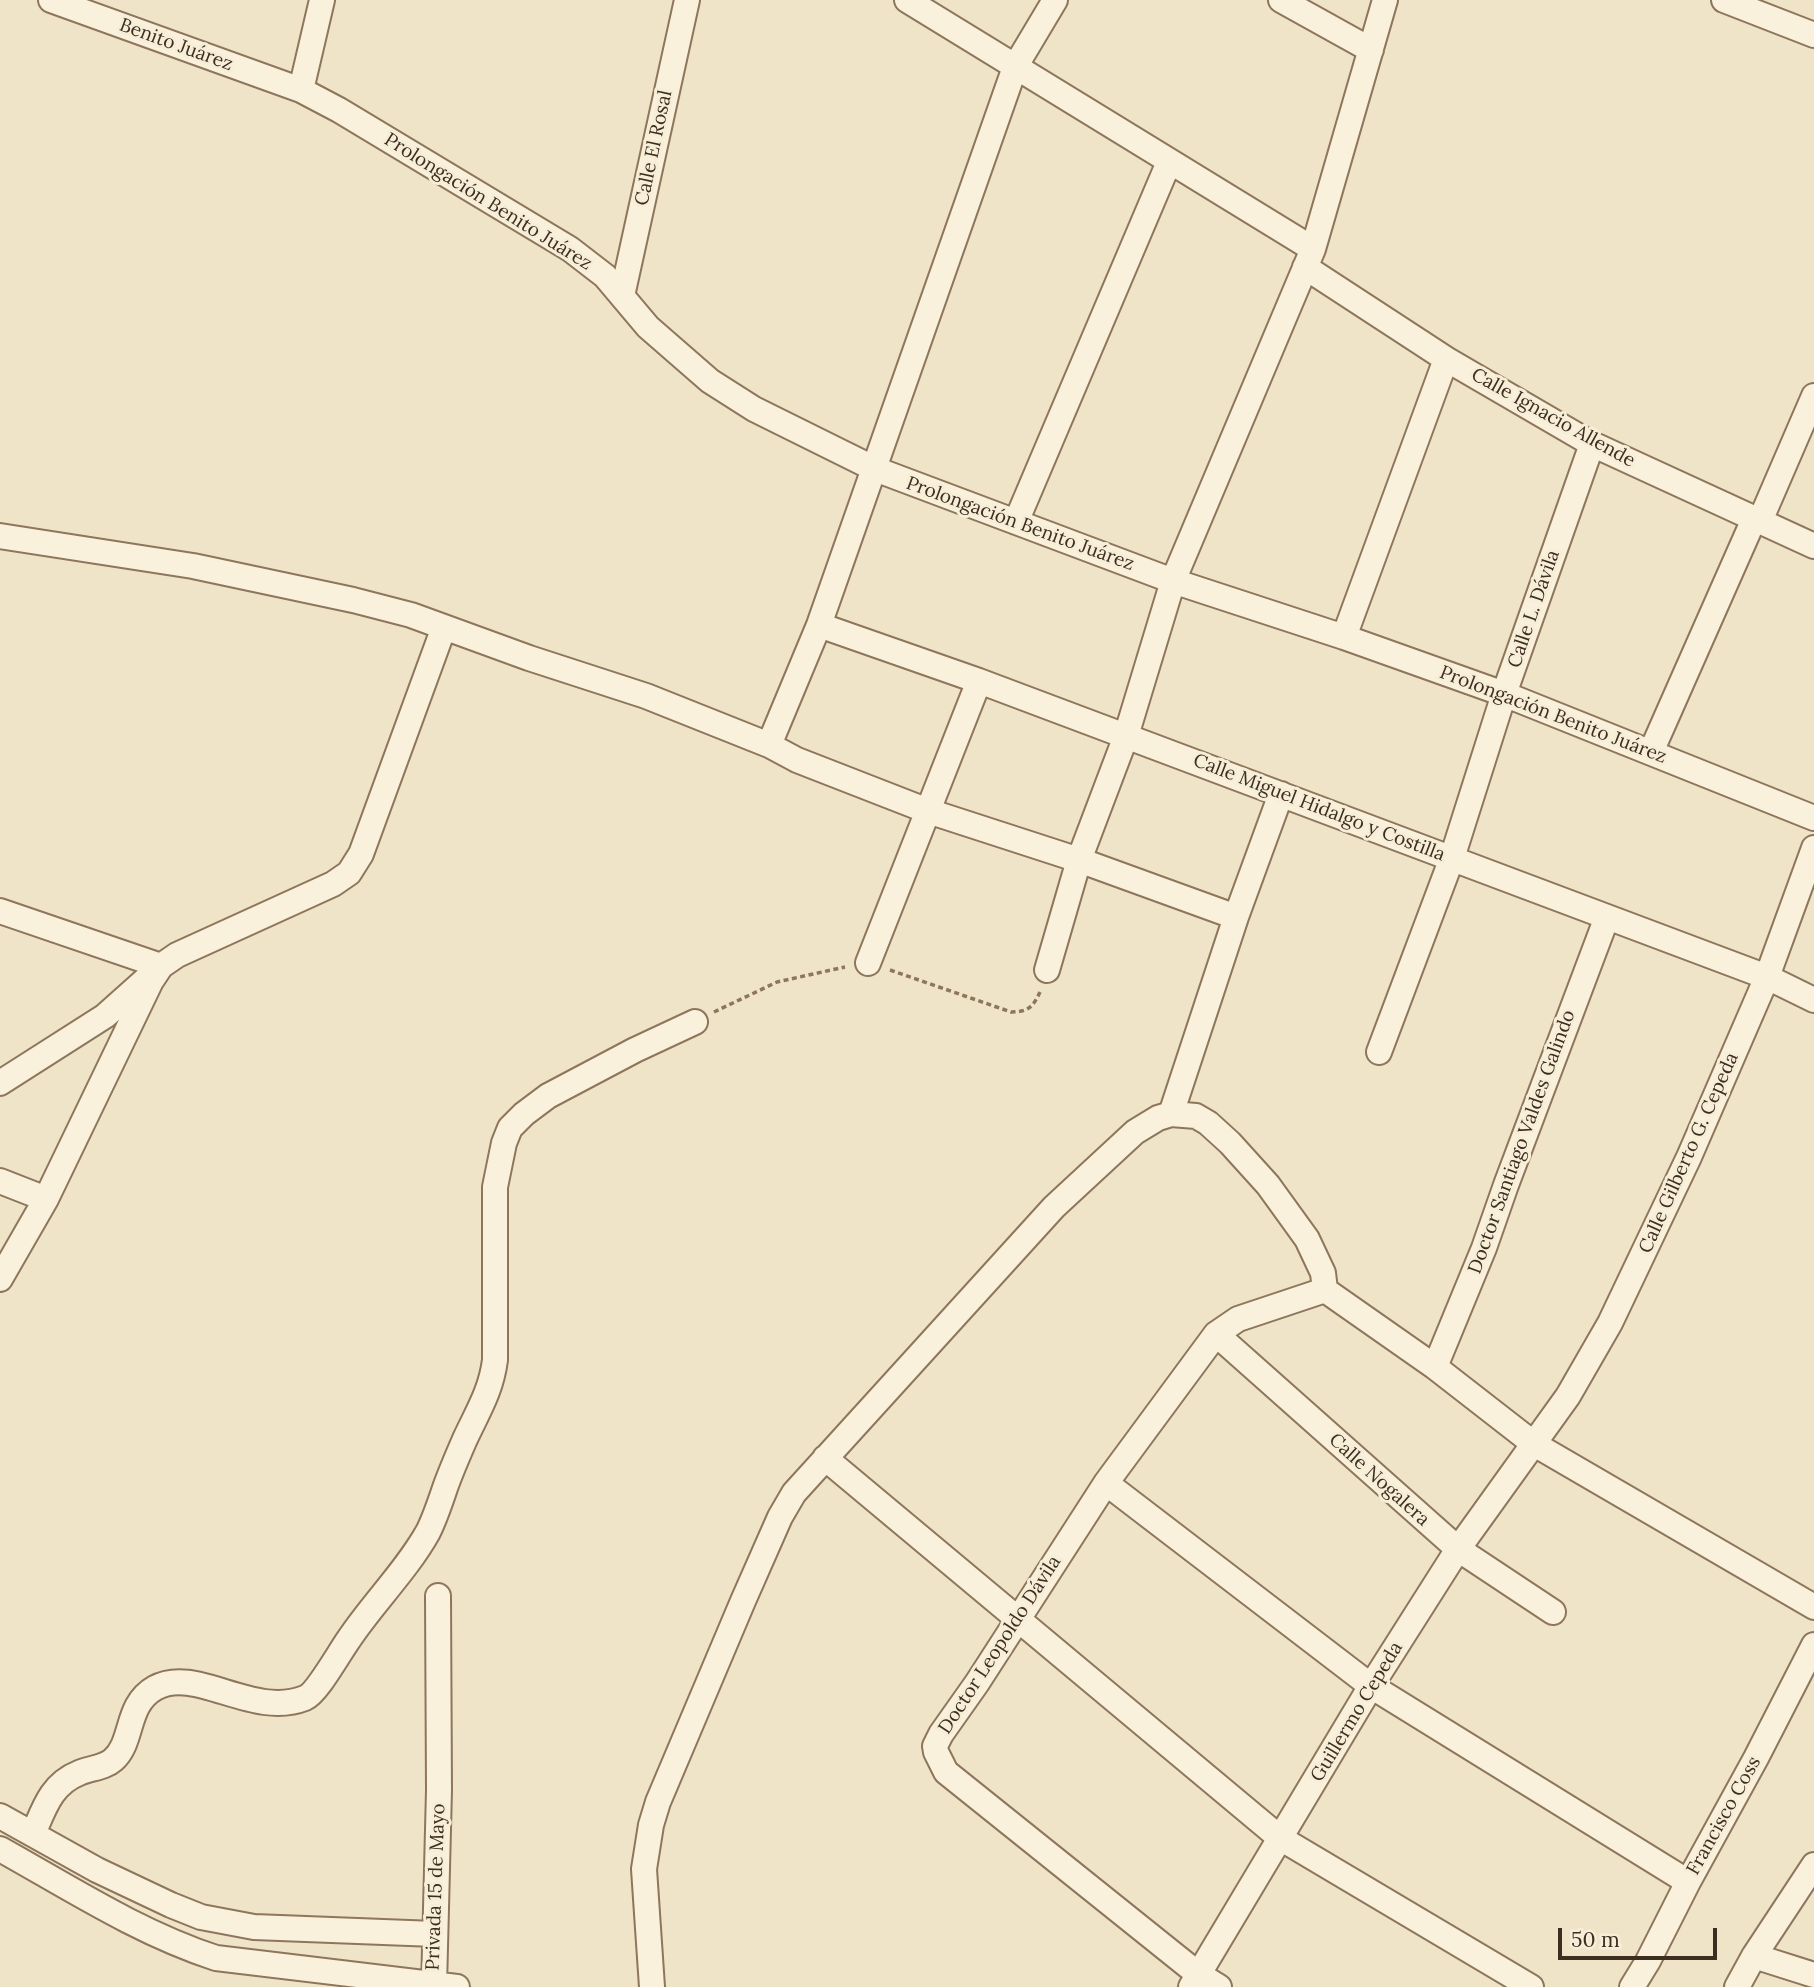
<!DOCTYPE html>
<meta charset="utf-8">
<style>
body{margin:0}
#map{position:relative;width:1814px;height:1987px;overflow:hidden;background:#f0e4c8;font-family:Lora,serif}
canvas{display:block}
.scale{position:absolute;left:1558px;top:1928px;width:159px;height:32px;box-sizing:border-box;border:4px solid #3d2e20;border-top:0;padding-left:9px;font-size:21px;line-height:24px;white-space:nowrap;color:#3d2e20;-webkit-text-stroke:5px #f7eed8;paint-order:stroke}
</style>
<div id="map">
<canvas width="1814" height="1987"></canvas>
<div class="scale">50 m</div>
</div>
<script>
const ctx = document.querySelector('canvas').getContext('2d');
ctx.lineJoin = 'round';
function trace(path, color, width, dash) { ctx.strokeStyle = color; ctx.lineWidth = width; ctx.lineCap = dash ? 'butt' : 'round'; ctx.setLineDash(dash || []); ctx.stroke(path); }
function drawText(font, color, halo, rows, align = 'center') {
  ctx.font = font + ' Lora,serif'; ctx.lineWidth = 6; ctx.setLineDash([]); ctx.textBaseline = 'middle'; ctx.strokeStyle = halo; ctx.fillStyle = color; for (const [text, x, y, turn = 0] of rows) {
    ctx.save(); ctx.translate(x, y); ctx.rotate((+turn || 0) * Math.PI / 180); ctx.textAlign = isNaN(turn) ? turn : align; if (halo) ctx.strokeText(text, 0, 0); ctx.fillText(text, 0, 0); ctx.restore();
  }
}
const minor = new Path2D(`
 M 51,0 L 301,90 L 339,110 L 570,249 L 605,276 L 648,327 L 710,381 L 754,409 L 875,469 L 1173,581 L 1344,637 L 1504,694 L 1814,818
 M 907,0 L 1313,249
 M 1281,0 L 1371,50
 M 1724,0 L 1814,35
 M 301,90 L 322,0
 M 1305,267 L 1446,359 L 1592,444 L 1814,546
 M 622,296 L 687,0
 M 1760,521 L 1814,396
 M 1016,522 L 1169,162
 M 0,536 L 193,566 L 353,600 L 411,615 L 529,658 L 646,696 L 769,745 L 797,760 L 928,811 L 1079,860 L 1236,917
 M 819,625 L 979,681 L 1767,977 L 1814,1000
 M 1344,637 L 1446,359
 M 769,745 L 819,625 L 1015,67 L 1055,0
 M 1651,752 L 1754,519
 M 0,911 L 161,966 L 105,1016 L 0,1083
 M 868,963 L 979,681
 M 1047,970 L 1079,860 L 1126,736 L 1173,581 L 1313,249 L 1385,0
 M 1379,1052 L 1452,858 L 1504,694 L 1592,444
 M 1171,1114 L 1236,917 L 1281,794
 M 0,1181 L 46,1199
 M 0,1279 L 46,1199 L 151,981 L 161,966 L 177,955 L 333,884 L 349,873 L 361,854 L 444,627
 M 1216,1334 L 1458,1549 L 1553,1612
 M 1435,1367 L 1484,1248 L 1506,1185 L 1607,917
 M 825,1458 L 1280,1838 L 1531,1987
 M 1106,1483 L 1371,1686 L 1688,1882
 M 0,1816 L 97,1870 L 171,1905 L 201,1917 L 254,1927 L 435,1934
 M 33,1834 C 44,1809 51,1784 79,1773 C 90,1768 104,1768 113,1760 C 134,1742 125,1705 155,1688 C 196,1665 252,1719 305,1698 C 317,1693 339,1653 349,1639 C 373,1603 406,1571 428,1532 C 435,1518 440,1503 445,1488 C 451,1471 458,1455 465,1439 C 478,1411 491,1391 495,1360 L 495,1187 L 504,1143 L 510,1128 L 524,1114 L 548,1096 L 635,1050 L 695,1022
 M 0,1849 C 70,1888 139,1933 216,1958 L 457,1987
 M 1754,1956 L 1814,1975
 M 434,1987 L 439,1790 L 438,1596
 M 652,1987 L 644,1869 L 651,1825 L 658,1802 L 743,1601 L 780,1517 L 794,1493 L 1054,1207 L 1135,1132 L 1158,1118 L 1171,1114 L 1196,1116 L 1208,1123 L 1230,1143 L 1268,1185 L 1307,1239 L 1323,1273 L 1325,1290 L 1435,1367 L 1534,1444 L 1814,1607
 M 1191,1987 L 1371,1686 L 1458,1549 L 1568,1396 L 1610,1323 L 1689,1157 L 1767,977 L 1814,848
 M 1219,1987 L 1198,1974 L 946,1772 L 936,1752 L 935,1746 L 941,1734 L 977,1683 L 1106,1483 L 1216,1334 L 1238,1319 L 1325,1290
 M 1632,1987 L 1648,1961 L 1688,1882 L 1756,1758 L 1814,1645
 M 1737,1987 L 1754,1956 L 1814,1865`);
trace(minor, '#8d765c', 28);
trace(new Path2D(`
 M 890,970 L 1011,1012 C 1028,1012 1033,1007 1040,992
 M 714,1012 L 777,982 L 845,967`), '#8d765c', 3.5, [5, 3.5]);
trace(minor, '#faf1dc', 24);
drawText('19px', '#3d2e20', '#f7eed8', [
 ["Benito Juárez",176,45,20],
 ["Calle El Rosal",654,148,-78],
 ["Prolongación Benito Juárez",488,202,32],
 ["Calle Ignacio Allende",1553,418,29],
 ["Prolongación Benito Juárez",1020,524,20],
 ["Calle L. Dávila",1534,609,-71],
 ["Prolongación Benito Juárez",1553,715,21],
 ["Calle Miguel Hidalgo y Costilla",1319,808,21],
 ["Doctor Santiago Valdes Galindo",1522,1142,-70],
 ["Calle Gilberto G. Cepeda",1689,1153,-66],
 ["Calle Nogalera",1379,1480,42],
 ["Doctor Leopoldo Dávila",1000,1645,-57],
 ["Guillermo Cepeda",1357,1712,-59],
 ["Francisco Coss",1724,1816,-61],
 ["Privada 15 de Mayo",436,1887,-88]
]);
</script>
